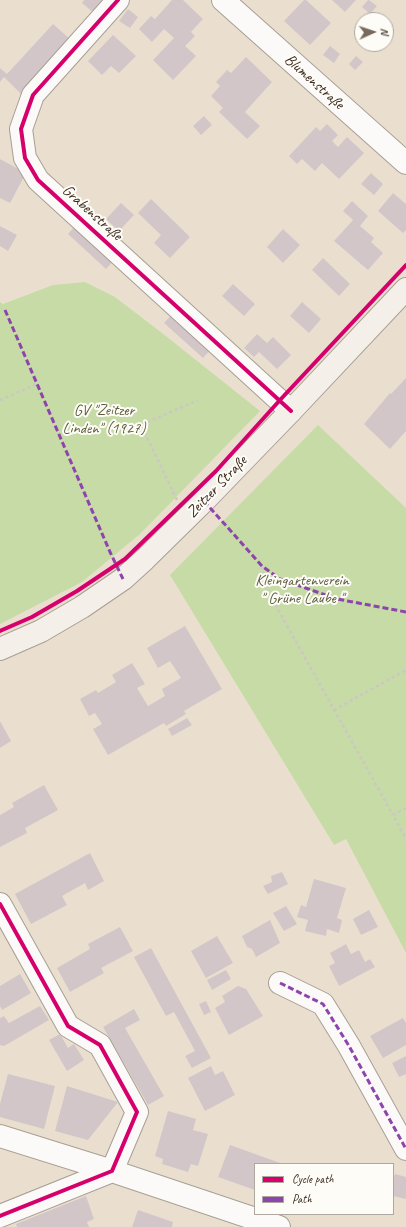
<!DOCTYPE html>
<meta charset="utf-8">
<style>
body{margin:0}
#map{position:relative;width:406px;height:1227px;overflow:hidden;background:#eadfcf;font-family:Caveat,sans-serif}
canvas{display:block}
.legend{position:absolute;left:254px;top:1163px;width:140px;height:52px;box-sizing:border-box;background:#fdfcf7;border:1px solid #afa8a0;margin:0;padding:5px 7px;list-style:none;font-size:12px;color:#3b2a1e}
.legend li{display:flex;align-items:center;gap:8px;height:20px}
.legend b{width:20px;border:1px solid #afa8a0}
.north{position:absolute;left:354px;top:12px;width:40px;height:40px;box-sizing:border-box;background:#fdfcf7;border:1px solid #afa8a0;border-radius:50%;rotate:87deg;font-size:11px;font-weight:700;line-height:16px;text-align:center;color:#3b2a1e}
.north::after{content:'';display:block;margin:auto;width:14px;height:18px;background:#78695c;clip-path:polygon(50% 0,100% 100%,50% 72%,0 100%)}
</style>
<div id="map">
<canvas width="406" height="1227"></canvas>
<ul class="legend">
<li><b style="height:5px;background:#d6006c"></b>Cycle path</li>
<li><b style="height:5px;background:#8e44ad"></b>Path</li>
</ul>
<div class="north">N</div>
</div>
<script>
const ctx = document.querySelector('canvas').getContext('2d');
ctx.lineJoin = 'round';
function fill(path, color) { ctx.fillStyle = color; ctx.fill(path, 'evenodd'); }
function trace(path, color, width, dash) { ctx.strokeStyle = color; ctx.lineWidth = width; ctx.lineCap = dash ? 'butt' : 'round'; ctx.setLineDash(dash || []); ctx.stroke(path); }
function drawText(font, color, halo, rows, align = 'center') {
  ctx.font = font + ' Caveat,sans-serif'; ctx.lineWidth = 4; ctx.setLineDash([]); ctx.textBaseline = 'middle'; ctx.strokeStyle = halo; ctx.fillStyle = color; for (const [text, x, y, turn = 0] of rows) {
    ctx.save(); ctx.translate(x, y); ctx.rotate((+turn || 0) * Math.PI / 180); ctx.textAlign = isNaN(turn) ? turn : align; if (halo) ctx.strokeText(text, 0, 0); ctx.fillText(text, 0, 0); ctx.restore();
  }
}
fill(new Path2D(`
 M 85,282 L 115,297 L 162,333 L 260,411 L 140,534 L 82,582 L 0,624 L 0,302 L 3,304 L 53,285 Z
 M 318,425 L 406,508 L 406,953 L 346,839 L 334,845 L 170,575 Z`), '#c7dba6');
fill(new Path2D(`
 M 84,0 L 105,0 L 94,13 L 82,3 Z
 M 172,0 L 183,0 L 203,19 L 191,32 L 195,36 L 185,46 L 196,56 L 173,80 L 153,60 L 174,38 L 164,29 L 152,42 L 139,29 L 151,16 L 155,19 Z
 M 304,0 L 306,0 L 331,23 L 310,45 L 284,21 Z
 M 332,0 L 356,0 L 345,12 Z
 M 368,0 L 369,0 L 377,6 L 370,14 L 362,7 Z
 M 128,9 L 138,17 L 130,28 L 119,21 Z
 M 53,24 L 71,40 L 21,94 L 4,77 L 0,82 L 0,68 L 7,74 Z
 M 113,35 L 136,56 L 119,73 L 111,66 L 102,75 L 88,61 Z
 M 330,46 L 340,54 L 334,63 L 323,55 Z
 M 356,56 L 363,62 L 355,70 L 349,64 Z
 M 246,57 L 272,82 L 245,112 L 260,126 L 247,139 L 219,112 L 223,108 L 211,96 L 220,86 L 216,82 L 227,70 L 231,73 Z
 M 204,116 L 212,125 L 201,135 L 193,126 Z
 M 327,124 L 338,135 L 332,141 L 338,147 L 347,137 L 364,153 L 339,179 L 322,163 L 315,171 L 302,159 L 297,164 L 289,156 L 316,127 L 320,131 Z
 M 0,159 L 26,173 L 10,203 L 0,198 Z
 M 371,173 L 383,184 L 374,195 L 361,184 Z
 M 393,193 L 406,204 L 406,230 L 403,233 L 378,211 Z
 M 151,199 L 190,237 L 170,258 L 154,243 L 161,235 L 138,213 Z
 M 352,201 L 368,216 L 360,226 L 374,238 L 371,242 L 383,253 L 368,270 L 334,241 L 353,220 L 343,211 Z
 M 121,203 L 134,215 L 119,231 L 106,219 Z
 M 78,223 L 116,258 L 106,269 L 68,234 Z
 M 0,226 L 17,235 L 8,251 L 0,246 Z
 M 283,229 L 300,245 L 283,263 L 267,247 Z
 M 323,258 L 350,284 L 339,296 L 312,270 Z
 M 233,284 L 255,304 L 244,316 L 222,296 Z
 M 302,302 L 321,319 L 309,333 L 290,316 Z
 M 174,312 L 213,347 L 203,358 L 164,323 Z
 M 257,334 L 267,343 L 273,337 L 291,355 L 277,369 L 259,352 L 254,357 L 244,348 Z
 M 406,378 L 406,431 L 390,449 L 364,424 L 390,393 L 391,394 Z
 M 185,626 L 222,689 L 184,711 L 186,714 L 166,726 L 164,723 L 108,755 L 93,729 L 102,724 L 95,713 L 89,716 L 80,699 L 96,690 L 98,693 L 116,682 L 112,675 L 132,663 L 145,684 L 137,688 L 148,706 L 165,696 L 162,689 L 181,678 L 170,661 L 158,668 L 147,648 Z
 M 187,718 L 192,725 L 172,736 L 168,729 Z
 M 0,721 L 11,741 L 0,748 Z
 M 44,785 L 58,810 L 25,828 L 27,833 L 0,847 L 0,815 L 14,807 L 12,803 Z
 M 90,853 L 104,881 L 88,890 L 85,883 L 62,896 L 67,905 L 31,924 L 15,894 Z
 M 282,872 L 288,884 L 268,894 L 263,886 L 272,882 L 271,876 Z
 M 314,879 L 346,888 L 337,918 L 342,920 L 339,933 L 327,929 L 326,936 L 305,931 L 308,920 L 297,917 L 301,905 L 306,907 Z
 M 286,906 L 297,924 L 284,931 L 273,913 Z
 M 369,910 L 378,927 L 361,935 L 353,919 Z
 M 270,920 L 280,943 L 256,957 L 252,949 L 247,947 L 242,936 Z
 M 120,927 L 133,951 L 101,968 L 104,973 L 70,992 L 57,968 L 90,949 L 88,944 Z
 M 217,936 L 233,963 L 206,978 L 191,951 Z
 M 346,944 L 351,954 L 359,950 L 365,962 L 370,959 L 375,967 L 339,986 L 329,966 L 335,963 L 330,953 Z
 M 151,948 L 211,1058 L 192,1068 L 185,1056 L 195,1051 L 174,1012 L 166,1016 L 134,957 Z
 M 226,970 L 231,979 L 212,990 L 207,980 Z
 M 20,974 L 31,993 L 2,1010 L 0,1006 L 0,986 Z
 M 238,986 L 246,989 L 263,1016 L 229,1035 L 215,1008 L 225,1002 L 222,996 Z
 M 206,1001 L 211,1012 L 204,1015 L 199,1004 Z
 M 40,1006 L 49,1020 L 4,1046 L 0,1045 L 0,1018 L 4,1016 L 9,1023 Z
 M 134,1009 L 140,1020 L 125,1028 L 164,1096 L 148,1105 L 103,1027 Z
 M 403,1018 L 406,1023 L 406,1045 L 383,1058 L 370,1036 Z
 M 60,1034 L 68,1048 L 74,1044 L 84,1060 L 67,1071 L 49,1040 Z
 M 406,1056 L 406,1074 L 399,1077 L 392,1063 Z
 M 211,1066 L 215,1075 L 223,1071 L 235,1095 L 205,1111 L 188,1078 Z
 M 8,1074 L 55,1086 L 44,1129 L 0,1117 L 0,1104 Z
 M 67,1086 L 118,1102 L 88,1140 L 55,1131 Z
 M 168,1111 L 196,1119 L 193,1130 L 208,1134 L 198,1166 L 191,1164 L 188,1172 L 162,1164 L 163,1159 L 155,1156 Z
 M 230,1145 L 283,1164 L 255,1164 L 255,1190 L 218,1177 Z
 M 395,1174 L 406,1177 L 406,1199 L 393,1196 L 393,1180 Z
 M 86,1196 L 94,1219 L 87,1222 L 89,1227 L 17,1227 L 16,1224 Z
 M 138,1210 L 173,1222 L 172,1227 L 132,1227 Z`), '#d3c6c8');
const minor = new Path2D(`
 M 118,0 L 33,95 L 21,129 L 25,158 L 38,180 L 291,411
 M 223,0 L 406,163
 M 0,904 L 68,1026 L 100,1045 L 137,1112 L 112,1171 L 0,1216
 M 280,983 L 323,1004 L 349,1046 L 406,1149
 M 0,1136 L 112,1171 L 279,1227`);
const secondary = new Path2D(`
 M 0,649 L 41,631 L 82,607 L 123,579 L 145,559 L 204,501 L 291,411 L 406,289`);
trace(minor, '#a79f94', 24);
trace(secondary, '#a79f94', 24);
trace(new Path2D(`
 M 0,400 L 37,384
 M 177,500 L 141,425 L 198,400
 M 262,566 L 262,581 L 393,815
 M 334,710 L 406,670
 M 406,808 L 393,815 L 406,839`), '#cbc7c3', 2.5, [3, 3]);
trace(minor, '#fcfaf8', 22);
trace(secondary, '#f4f0e9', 22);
trace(new Path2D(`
 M 5,310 L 110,552 L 123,579
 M 204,501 L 262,566 L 280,579 L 337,599 L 406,612
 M 280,983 L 323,1004 L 349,1046 L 406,1149`), '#8e44ad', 3, [6, 3]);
trace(new Path2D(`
 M 118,0 L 33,95 L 21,129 L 25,158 L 38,180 L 291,411
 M 0,631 L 32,617 L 77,591 L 125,559 L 216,471 L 280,400 L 406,265
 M 0,904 L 68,1026 L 100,1045 L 137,1112 L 112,1171 L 0,1216`), '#d6006c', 4);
drawText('16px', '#3b2a1e', '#fdfcf7', [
 ["Blumenstraße",314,82,42],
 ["Grabenstraße",92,213,42],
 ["Zeitzer Straße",217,487,-46]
]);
drawText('16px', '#5d5e3d', '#fdfcf7', [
 ["GV \"Zeitzer",104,411],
 ["Linden\" (1927)",104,429],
 ["Kleingartenverein",302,581],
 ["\" Grüne Laube \"",302,599]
]);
</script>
